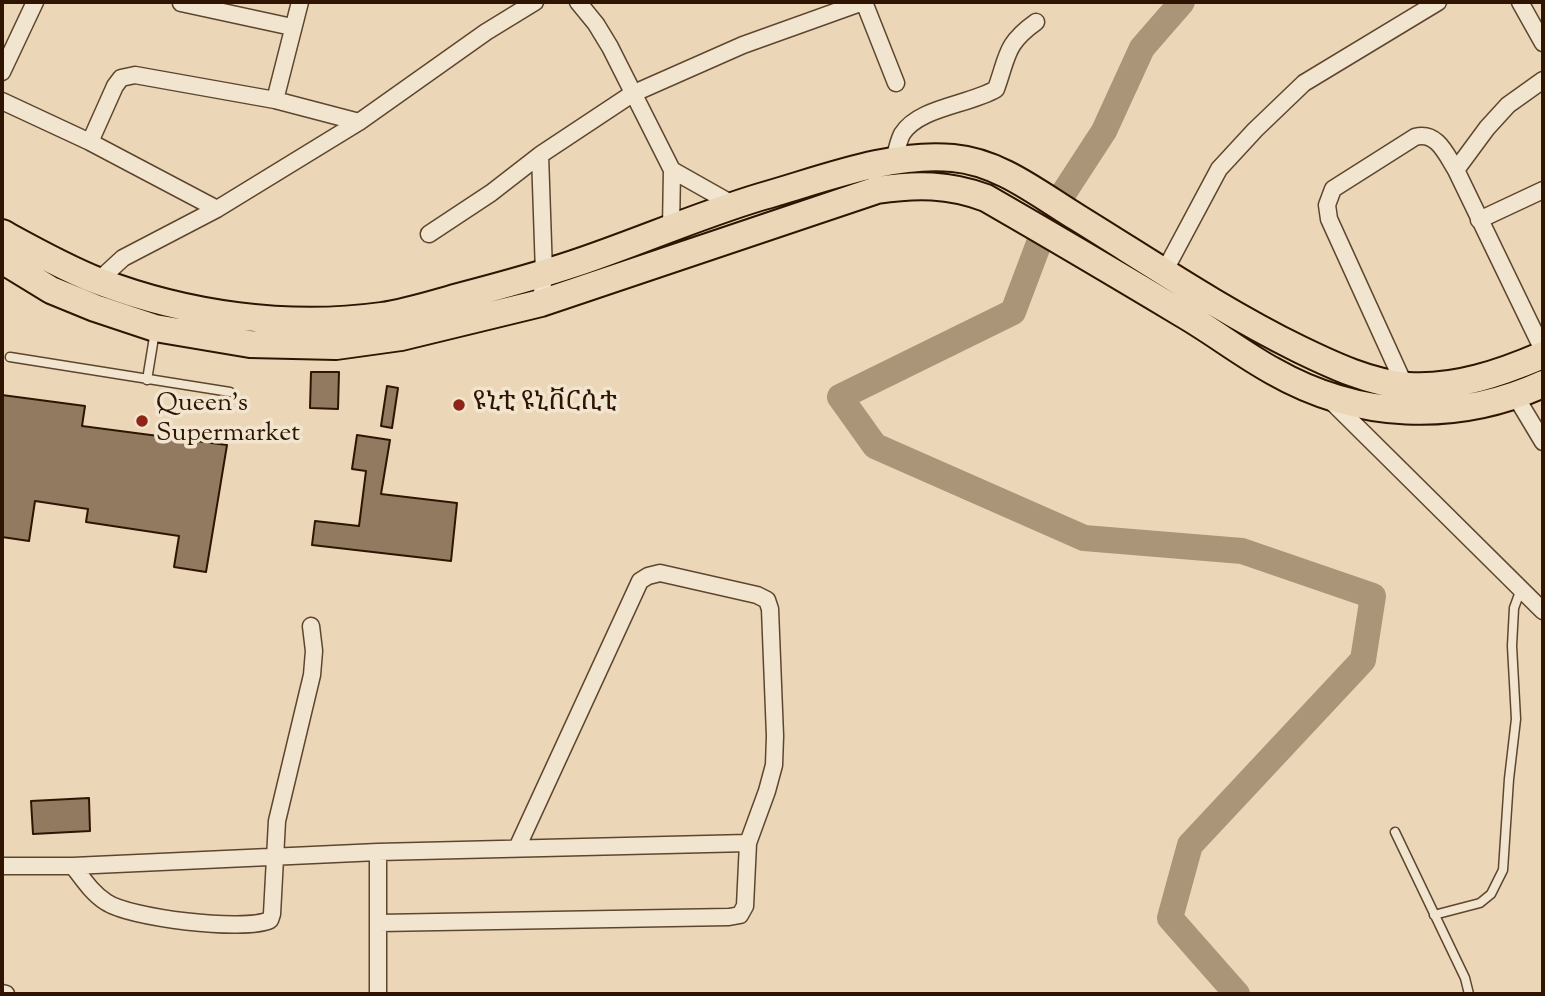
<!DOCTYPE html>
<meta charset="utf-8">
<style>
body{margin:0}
#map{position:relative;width:1545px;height:996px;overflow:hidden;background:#ebd7b7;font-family:"Sorts Mill Goudy",serif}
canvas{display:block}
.frame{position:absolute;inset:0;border:4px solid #2f1501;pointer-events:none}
</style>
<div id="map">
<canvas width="1545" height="996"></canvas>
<div class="frame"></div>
</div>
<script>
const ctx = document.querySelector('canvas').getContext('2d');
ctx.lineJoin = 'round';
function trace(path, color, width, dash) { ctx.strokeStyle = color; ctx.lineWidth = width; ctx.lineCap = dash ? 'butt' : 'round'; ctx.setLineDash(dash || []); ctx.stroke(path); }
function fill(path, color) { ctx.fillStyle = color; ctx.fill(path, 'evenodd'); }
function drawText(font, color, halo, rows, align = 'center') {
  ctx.font = font + ' "Sorts Mill Goudy","Noto Serif Ethiopic",serif'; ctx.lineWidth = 7; ctx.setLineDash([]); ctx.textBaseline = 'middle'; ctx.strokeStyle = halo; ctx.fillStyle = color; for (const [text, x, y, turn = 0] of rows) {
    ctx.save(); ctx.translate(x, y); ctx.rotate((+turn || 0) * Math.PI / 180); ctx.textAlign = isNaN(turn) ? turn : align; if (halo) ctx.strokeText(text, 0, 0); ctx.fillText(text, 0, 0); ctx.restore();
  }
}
trace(new Path2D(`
 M 1182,2 L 1142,48 L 1104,131 L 1050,214 L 1013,312 L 840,397 L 875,446 L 1084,538 L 1242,551 L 1373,596 L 1363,660 L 1190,845 L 1170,918 L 1237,994`), '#ab9579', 26);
const building = new Path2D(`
 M 311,372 L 339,372 L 338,409 L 310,408 Z
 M 387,386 L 398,388 L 392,428 L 381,426 Z
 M 2,395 L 85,406 L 82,426 L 227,445 L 206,572 L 174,567 L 179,536 L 86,522 L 88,509 L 35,501 L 29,541 L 2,537 Z
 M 357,435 L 390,440 L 381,494 L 457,503 L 451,561 L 312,545 L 315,521 L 359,526 L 366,471 L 352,469 Z
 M 89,798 L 90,831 L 33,834 L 31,801 Z`);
fill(building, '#917a60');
trace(building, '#2f1501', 2);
const service = new Path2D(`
 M 10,357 L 230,392
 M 147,380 L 155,331
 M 1395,832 L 1465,978 L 1469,994
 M 1434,915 L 1480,903 L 1491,894 L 1503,870 L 1509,779 L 1516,719 L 1512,646 L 1514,608 L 1521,589`);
const minor = new Path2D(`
 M 578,2 L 596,24 L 610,47 L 672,170 L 671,228
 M 864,2 L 896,83
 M 1520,2 L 1543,43
 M 181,3 L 292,27
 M 2,72 L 35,2
 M 275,100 L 300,2
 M 2,101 L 90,142
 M 540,155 L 544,273 L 541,303
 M 894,161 C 896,152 898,142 902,134 C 919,107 969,105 996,89 C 1008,56 1005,44 1036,22
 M 672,170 L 734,205
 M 1456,170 L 1487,128 L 1508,105 L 1543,80
 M 217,209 L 90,142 L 115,86 L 121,78 L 135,75 L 275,100 L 359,122
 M 1479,220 L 1543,190
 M 429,234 L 491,193 L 540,155 L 632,94 L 743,45 L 863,2
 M 1164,272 L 1219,169 L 1255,130 L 1304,83 L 1438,2
 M 98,281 L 123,258 L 217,209 L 359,122 L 486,32 L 535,2
 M 1405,386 L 1329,219 L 1327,205 L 1333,189 L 1415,137 C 1437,131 1446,154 1456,170 L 1543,350
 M 1516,397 L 1543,442
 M 1331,401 L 1543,611
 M 378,852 L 378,994
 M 2,866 L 73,866 L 378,852 L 748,843
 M 73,866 C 83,879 92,893 106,902 C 129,918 244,932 270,920 L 272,914 L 277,821 L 312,675 L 314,651 L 311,626
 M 379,923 L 729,917 L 740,915 L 745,906 L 748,843 L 767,791 L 774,765 L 775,736 L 770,609 L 767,600 L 757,595 L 660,573 L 648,576 L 640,581 L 517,848
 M 2,993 L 6,994`);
const primary = new Path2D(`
 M 2,233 C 33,250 65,268 98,281 C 187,315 287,329 382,316 C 409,312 436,303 462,296 C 500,286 537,276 573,264 C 636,243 697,216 760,197 C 821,180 890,152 953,158 C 1000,162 1040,195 1078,218 C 1151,263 1222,311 1299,349 C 1332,365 1370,383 1408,386 C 1455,389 1501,373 1543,355
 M 2,260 L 51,290 L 95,308 L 155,328 L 250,344 L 336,346 L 401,337 L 541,303 L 877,190 C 916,184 949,184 986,198 C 1052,236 1118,275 1183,314 C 1214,332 1242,354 1273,371 C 1357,419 1455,424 1543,384`);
trace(service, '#5e462e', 11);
trace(minor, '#5e462e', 19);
trace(primary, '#2f1501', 30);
trace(service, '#f2e5d0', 8);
trace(minor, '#f2e5d0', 16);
trace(primary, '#ebd7b7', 26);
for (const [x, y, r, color] of [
 [459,405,7,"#8f2418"],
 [142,421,7,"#8f2418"]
]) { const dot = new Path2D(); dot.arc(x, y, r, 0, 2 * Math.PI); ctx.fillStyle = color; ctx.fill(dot); trace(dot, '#f2e5d0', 2.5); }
drawText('26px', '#2f1501', '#f2e5d0', [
 ["ዩኒቲ ዩኒቨርሲቲ",473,405],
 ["Queen's",156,406],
 ["Supermarket",156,436]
], 'left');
</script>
